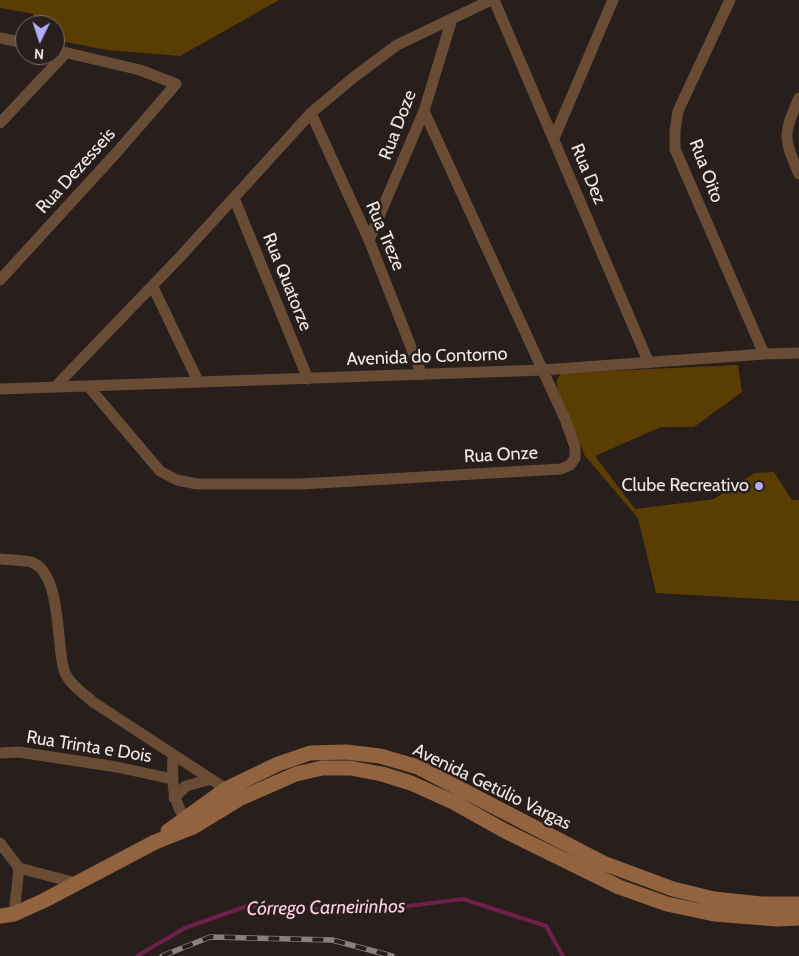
<!DOCTYPE html>
<meta charset="utf-8">
<style>
body{margin:0}
#map{position:relative;width:799px;height:956px;overflow:hidden;background:#281e1c;font-family:Cabin,sans-serif}
canvas{display:block}
.north{position:absolute;left:15px;top:15px;width:50px;height:50px;box-sizing:border-box;background:#281e1c;border:1px solid #786f6d;border-radius:50%;rotate:184deg;font-size:14px;font-weight:700;line-height:20px;text-align:center;color:#efe8e6}
.north::after{content:'';display:block;margin:auto;width:18px;height:22px;background:#aeaefa;clip-path:polygon(50% 0,100% 100%,50% 72%,0 100%)}
</style>
<div id="map">
<canvas width="799" height="956"></canvas>
<div class="north">N</div>
</div>
<script>
const ctx = document.querySelector('canvas').getContext('2d');
ctx.lineJoin = 'round';
function fill(path, color) { ctx.fillStyle = color; ctx.fill(path, 'evenodd'); }
function trace(path, color, width, dash) { ctx.strokeStyle = color; ctx.lineWidth = width; ctx.lineCap = dash ? 'butt' : 'round'; ctx.setLineDash(dash || []); ctx.stroke(path); }
function drawText(font, color, halo, rows, align = 'center') {
  ctx.font = font + ' Cabin,sans-serif'; ctx.lineWidth = 5; ctx.setLineDash([]); ctx.textBaseline = 'middle'; ctx.strokeStyle = halo; ctx.fillStyle = color; for (const [text, x, y, turn = 0] of rows) {
    ctx.save(); ctx.translate(x, y); ctx.rotate((+turn || 0) * Math.PI / 180); ctx.textAlign = isNaN(turn) ? turn : align; if (halo) ctx.strokeText(text, 0, 0); ctx.fillText(text, 0, 0); ctx.restore();
  }
}
fill(new Path2D(`
 M 0,0 L 279,0 L 180,56 L 107,50 L 55,40 L 55,25 L 32,25 L 34,14 L 0,8 Z
 M 738,365 L 742,392 L 694,427 L 661,427 L 595,456 L 635,509 L 714,499 L 755,473 L 774,472 L 792,500 L 799,500 L 799,601 L 656,593 L 638,518 L 585,456 L 558,391 C 556,383 555,378 563,373 Z`), '#5a3e01');
trace(new Path2D(`
 M 137,956 L 185,928 L 247,906 L 338,910 L 401,907 L 463,899 L 546,926 L 563,956`), '#6c204a', 4);
trace(new Path2D(`
 M 494,0 L 649,363
 M 730,0 L 678,111 L 675,131 L 675,149 L 764,354
 M 0,38 L 25,43
 M 799,98 C 783,135 783,137 799,174
 M 311,113 L 369,240 L 422,375
 M 0,123 L 66,53
 M 554,138 L 613,0
 M 234,198 L 308,379
 M 369,240 L 424,111 L 452,19
 M 0,280 L 118,151 L 176,84 L 140,70 L 55,50
 M 153,287 L 198,381
 M 88,386 L 160,471 L 177,480 L 197,484 L 301,484 L 561,469 L 570,465 L 575,458 L 575,447 L 565,419 L 424,111
 M 55,387 L 180,257 L 311,113 L 354,77 L 397,45 L 491,0
 M 0,389 L 543,370 L 764,354 L 799,353
 M 0,559 C 10,560 22,560 31,562 C 62,572 56,645 64,670 C 68,683 83,693 93,702 L 217,783 L 232,794
 M 0,753 L 19,752 L 117,767 L 172,779
 M 173,755 C 172,780 171,804 190,824
 M 174,798 L 186,786 L 211,779
 M 0,843 L 19,868 L 76,883
 M 14,914 L 19,868`), '#694c35', 11);
trace(new Path2D(`
 M 168,831 L 226,789 L 278,764 L 310,753 L 346,752 L 380,756 L 418,767 L 603,863 L 673,889 L 714,899 L 761,904 L 799,904
 M 0,916 L 14,914 L 43,901 L 155,842 L 193,827 L 239,799 L 296,774 L 322,768 L 350,768 L 382,774 L 411,783 L 453,802 L 505,831 L 619,887 L 667,904 L 714,914 L 777,919 L 799,918`), '#92633e', 15);
const rail = new Path2D(`
 M 162,956 L 210,937 L 332,940 L 392,956`);
trace(rail, '#88807e', 5.5);
trace(rail, '#281e1c', 4, [11]);
for (const [x, y, r, color] of [
 [759,486,5,"#aeaefa"]
]) { const dot = new Path2D(); dot.arc(x, y, r, 0, 2 * Math.PI); ctx.fillStyle = color; ctx.fill(dot); trace(dot, '#281e1c', 2); }
drawText('18px', '#efe8e6', '#281e1c', [
 ["Rua Doze",398,125,-69],
 ["Rua Dezesseis",76,171,-48],
 ["Rua Oito",706,171,69],
 ["Rua Dez",588,174,67],
 ["Rua Treze",385,236,67],
 ["Rua Quatorze",287,282,68],
 ["Avenida do Contorno",427,357,-2],
 ["Rua Onze",501,455,-3],
 ["Rua Trinta e Dois",89,747,9],
 ["Avenida Getúlio Vargas",492,787,26]
]);
drawText('18px', '#efe8e6', '#281e1c', [
 ["Clube Recreativo",749,486]
], 'right');
drawText('italic 19px', '#fecfe4', '#281e1c', [
 ["Córrego Carneirinhos",326,908,-1]
]);
</script>
